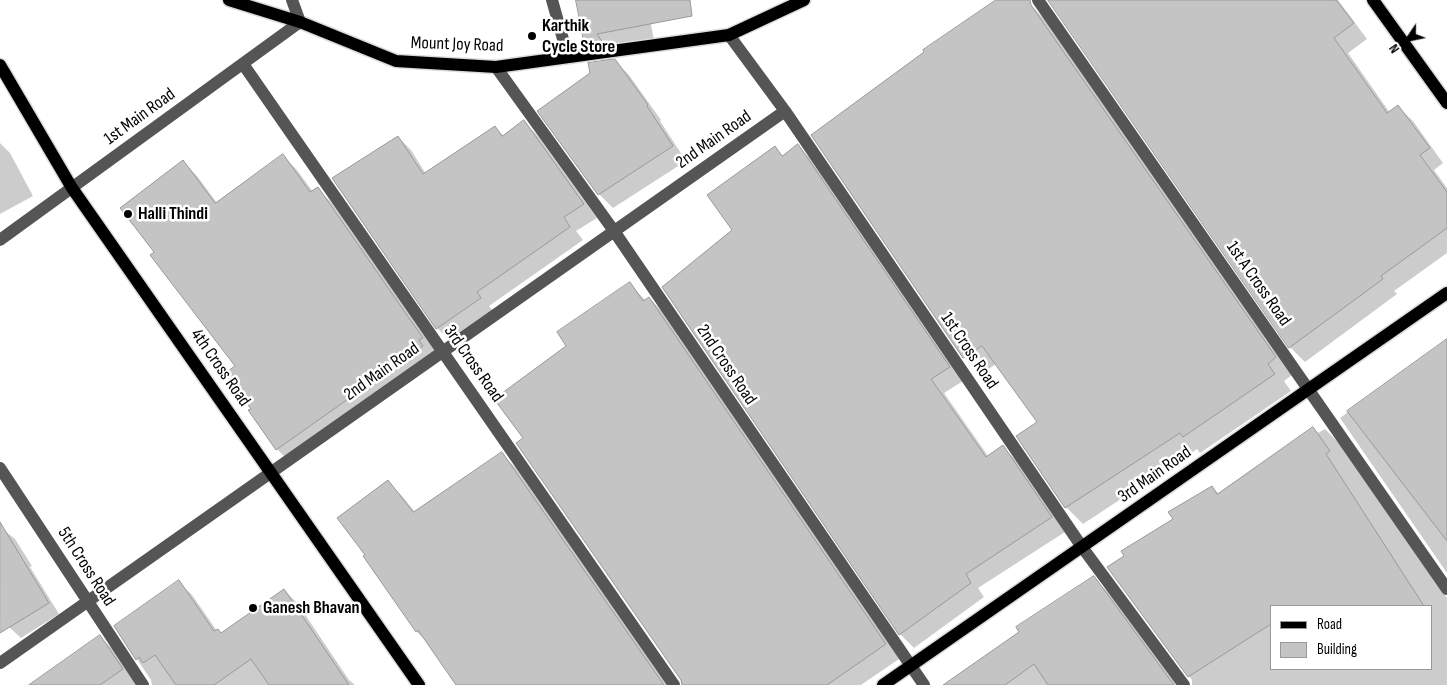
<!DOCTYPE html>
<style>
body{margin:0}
#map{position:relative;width:1447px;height:685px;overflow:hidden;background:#fff;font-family:"Sofia Sans Condensed",sans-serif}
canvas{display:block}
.legend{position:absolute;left:1270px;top:605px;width:162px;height:65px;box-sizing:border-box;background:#fff;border:1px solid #999;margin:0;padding:6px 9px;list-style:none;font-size:15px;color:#000}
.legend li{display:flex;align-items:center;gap:10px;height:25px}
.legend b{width:25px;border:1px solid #999}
.north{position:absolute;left:1382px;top:15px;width:50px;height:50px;-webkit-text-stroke:4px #fff;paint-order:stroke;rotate:236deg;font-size:14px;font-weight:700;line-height:20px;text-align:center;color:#000}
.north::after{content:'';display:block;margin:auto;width:18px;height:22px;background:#000;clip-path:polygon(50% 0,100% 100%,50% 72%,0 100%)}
</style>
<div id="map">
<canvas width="1447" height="685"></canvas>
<ul class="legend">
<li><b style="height:6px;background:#000"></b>Road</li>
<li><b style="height:14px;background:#c4c4c4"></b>Building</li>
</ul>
<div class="north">N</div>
</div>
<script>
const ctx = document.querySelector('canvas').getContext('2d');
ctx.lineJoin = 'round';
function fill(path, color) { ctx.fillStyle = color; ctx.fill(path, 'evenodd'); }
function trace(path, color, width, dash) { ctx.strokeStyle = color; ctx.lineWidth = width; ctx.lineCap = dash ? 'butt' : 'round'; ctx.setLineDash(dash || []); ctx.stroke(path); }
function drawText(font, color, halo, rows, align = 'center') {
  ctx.font = font + ' "Sofia Sans Condensed",sans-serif'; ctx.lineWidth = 5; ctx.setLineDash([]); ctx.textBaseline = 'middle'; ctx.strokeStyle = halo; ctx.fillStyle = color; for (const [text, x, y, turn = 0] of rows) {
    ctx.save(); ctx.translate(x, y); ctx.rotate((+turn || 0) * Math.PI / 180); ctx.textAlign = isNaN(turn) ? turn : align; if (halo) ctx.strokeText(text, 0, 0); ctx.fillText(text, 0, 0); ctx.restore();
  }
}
fill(new Path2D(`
 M 577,0 L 646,0 L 654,40 L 609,48 L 616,58 L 612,58 L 629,75 L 661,120 L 660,121 L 686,161 L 613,208 L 599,194 L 591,74 L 602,62 L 586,46 Z
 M 998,0 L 1021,0 L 1031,5 L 1047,22 L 1292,375 L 1284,381 L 1291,391 L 1200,453 L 1197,449 L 1083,524 L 1066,507 L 1018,436 L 1039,422 L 996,364 L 981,374 L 964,357 L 813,135 Z
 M 1049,0 L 1338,0 L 1367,39 L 1348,53 L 1390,113 L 1398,107 L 1413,121 L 1443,163 L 1434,170 L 1447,188 L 1447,253 L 1394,291 L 1397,294 L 1305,362 L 1290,347 Z
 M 524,122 L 537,135 L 597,218 L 576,231 L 583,240 L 489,306 L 494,312 L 451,341 L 437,328 L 398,137 L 411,150 L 426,174 L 495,128 L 504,136 Z
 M 0,143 L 10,153 L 33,196 L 0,214 Z
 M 798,146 L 812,160 L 963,381 L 944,393 L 988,456 L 1003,447 L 1017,461 L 1065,532 L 978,588 L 984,597 L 914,648 L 900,634 L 734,230 L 774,148 L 783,156 Z
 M 283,156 L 297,170 L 313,192 L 318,189 L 332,203 L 436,352 L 291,463 L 277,449 L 252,409 L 237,367 L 156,252 L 183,162 L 197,176 L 217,203 Z
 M 630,284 L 646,301 L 649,298 L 663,312 L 899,659 L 861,685 L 682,685 L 682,680 L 524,439 L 568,346 Z
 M 1447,340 L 1447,573 L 1340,418 Z
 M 1313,428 L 1318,433 L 1325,429 L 1340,444 L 1447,598 L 1447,685 L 1192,685 L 1192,680 L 1109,568 L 1174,520 L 1212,487 L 1219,494 ZM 1271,606 L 1431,606 L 1431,669 L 1271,669 Z
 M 502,454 L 516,468 L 667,685 L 458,685 L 430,645 L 417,632 L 365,556 L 388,482 L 402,496 L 415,512 Z
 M 0,527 L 15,539 L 32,566 L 30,567 L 59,614 L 21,638 L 9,627 L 0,611 Z
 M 1093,578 L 1109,593 L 1177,685 L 947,685 Z
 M 179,582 L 192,595 L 217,631 L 222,634 L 284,590 L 298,604 L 349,680 L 355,685 L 152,685 L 151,680 L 115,626 Z
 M 100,637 L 114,650 L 137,685 L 31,685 Z`), '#0003');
const building = new Path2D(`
 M 576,0 L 690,0 L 692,16 L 597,34 L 604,44 L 585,47 Z
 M 996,0 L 1030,0 L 1031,5 L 1276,357 L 1268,364 L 1275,374 L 1183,437 L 1180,433 L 1065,508 L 1016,436 L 1037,422 L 982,346 L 963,358 L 811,135 L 924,52 L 923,50 Z
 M 1048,0 L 1336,0 L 1354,23 L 1334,38 L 1387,113 L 1398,105 L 1430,148 L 1420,155 L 1447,192 L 1447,228 L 1381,276 L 1383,279 L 1289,348 Z
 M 615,59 L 648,105 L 647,106 L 673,146 L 598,195 L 537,111 L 590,73 L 588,63 Z
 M 524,120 L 584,204 L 564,217 L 570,227 L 477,292 L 481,298 L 436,329 L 332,178 L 398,136 L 423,174 L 495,126 L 502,136 Z
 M 798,144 L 950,367 L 931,379 L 986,457 L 1003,445 L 1052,517 L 966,574 L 971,583 L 899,635 L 662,287 L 732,230 L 707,195 L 775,146 L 782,156 Z
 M 283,154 L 310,192 L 318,187 L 423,338 L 419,340 L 423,346 L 276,450 L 248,410 L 251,409 L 225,373 L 235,366 L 150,255 L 154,252 L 120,208 L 183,160 L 215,203 Z
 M 630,282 L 643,301 L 649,297 L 886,644 L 827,685 L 682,685 L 681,680 L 516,443 L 523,438 L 494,399 L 566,346 L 557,332 Z
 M 1447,339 L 1447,541 L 1347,411 Z
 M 1313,427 L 1330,451 L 1326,454 L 1424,606 L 1271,606 L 1271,624 L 1188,677 L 1107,567 L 1124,556 L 1121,551 L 1173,519 L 1168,512 L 1212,486 L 1217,494 Z
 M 502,452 L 664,685 L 456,685 L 418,630 L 416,632 L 363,556 L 365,555 L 337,518 L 388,480 L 413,512 Z
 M 0,522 L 49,603 L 0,633 Z
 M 1094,576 L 1174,685 L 1048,685 L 1034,664 L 1005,685 L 943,685 L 1019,632 L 1016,627 Z
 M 179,580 L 214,631 L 218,629 L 221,633 L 284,589 L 349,685 L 269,685 L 251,659 L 214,685 L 176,685 L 155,655 L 143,663 L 139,657 L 136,660 L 114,626 Z
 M 100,635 L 123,669 L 100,685 L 29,685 Z`);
fill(building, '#c4c4c4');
trace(building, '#999', 1);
const major = new Path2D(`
 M 229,0 L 300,22 L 396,61 L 496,67 L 729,35 L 804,0
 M 1373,0 L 1447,103
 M 0,65 L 72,188 L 419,685
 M 883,685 L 1447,293`);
trace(major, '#dbdbdb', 15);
trace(new Path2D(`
 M 552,0 L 568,57
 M 1038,0 L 1447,589
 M 729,35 L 785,111 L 1082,547 L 1184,685
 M 243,64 L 674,685
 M 496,67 L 614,231 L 924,685
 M 0,240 L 300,22 L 292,0
 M 0,468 L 143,685
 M 0,663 L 785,111`), '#555', 12);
trace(major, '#000', 12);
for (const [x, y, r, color] of [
 [532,36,5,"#000"],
 [128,214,5,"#000"],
 [253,608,5,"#000"]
]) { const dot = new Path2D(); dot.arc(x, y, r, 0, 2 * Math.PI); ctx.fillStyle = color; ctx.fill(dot); trace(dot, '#fff', 2); }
drawText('bold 18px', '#000', '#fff', [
 ["Karthik",542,26],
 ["Cycle Store",542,47],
 ["Halli Thindi",138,214],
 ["Ganesh Bhavan",263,608]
], 'left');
drawText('18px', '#000', '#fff', [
 ["Mount Joy Road",457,45,2],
 ["1st Main Road",140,117,-36],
 ["2nd Main Road",714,140,-35],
 ["1st A Cross Road",1258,284,55],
 ["1st Cross Road",969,351,56],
 ["3rd Cross Road",473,364,55],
 ["2nd Cross Road",726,365,56],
 ["4th Cross Road",220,368,55],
 ["2nd Main Road",382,372,-35],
 ["3rd Main Road",1155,475,-35],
 ["5th Cross Road",86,567,57]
]);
</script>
